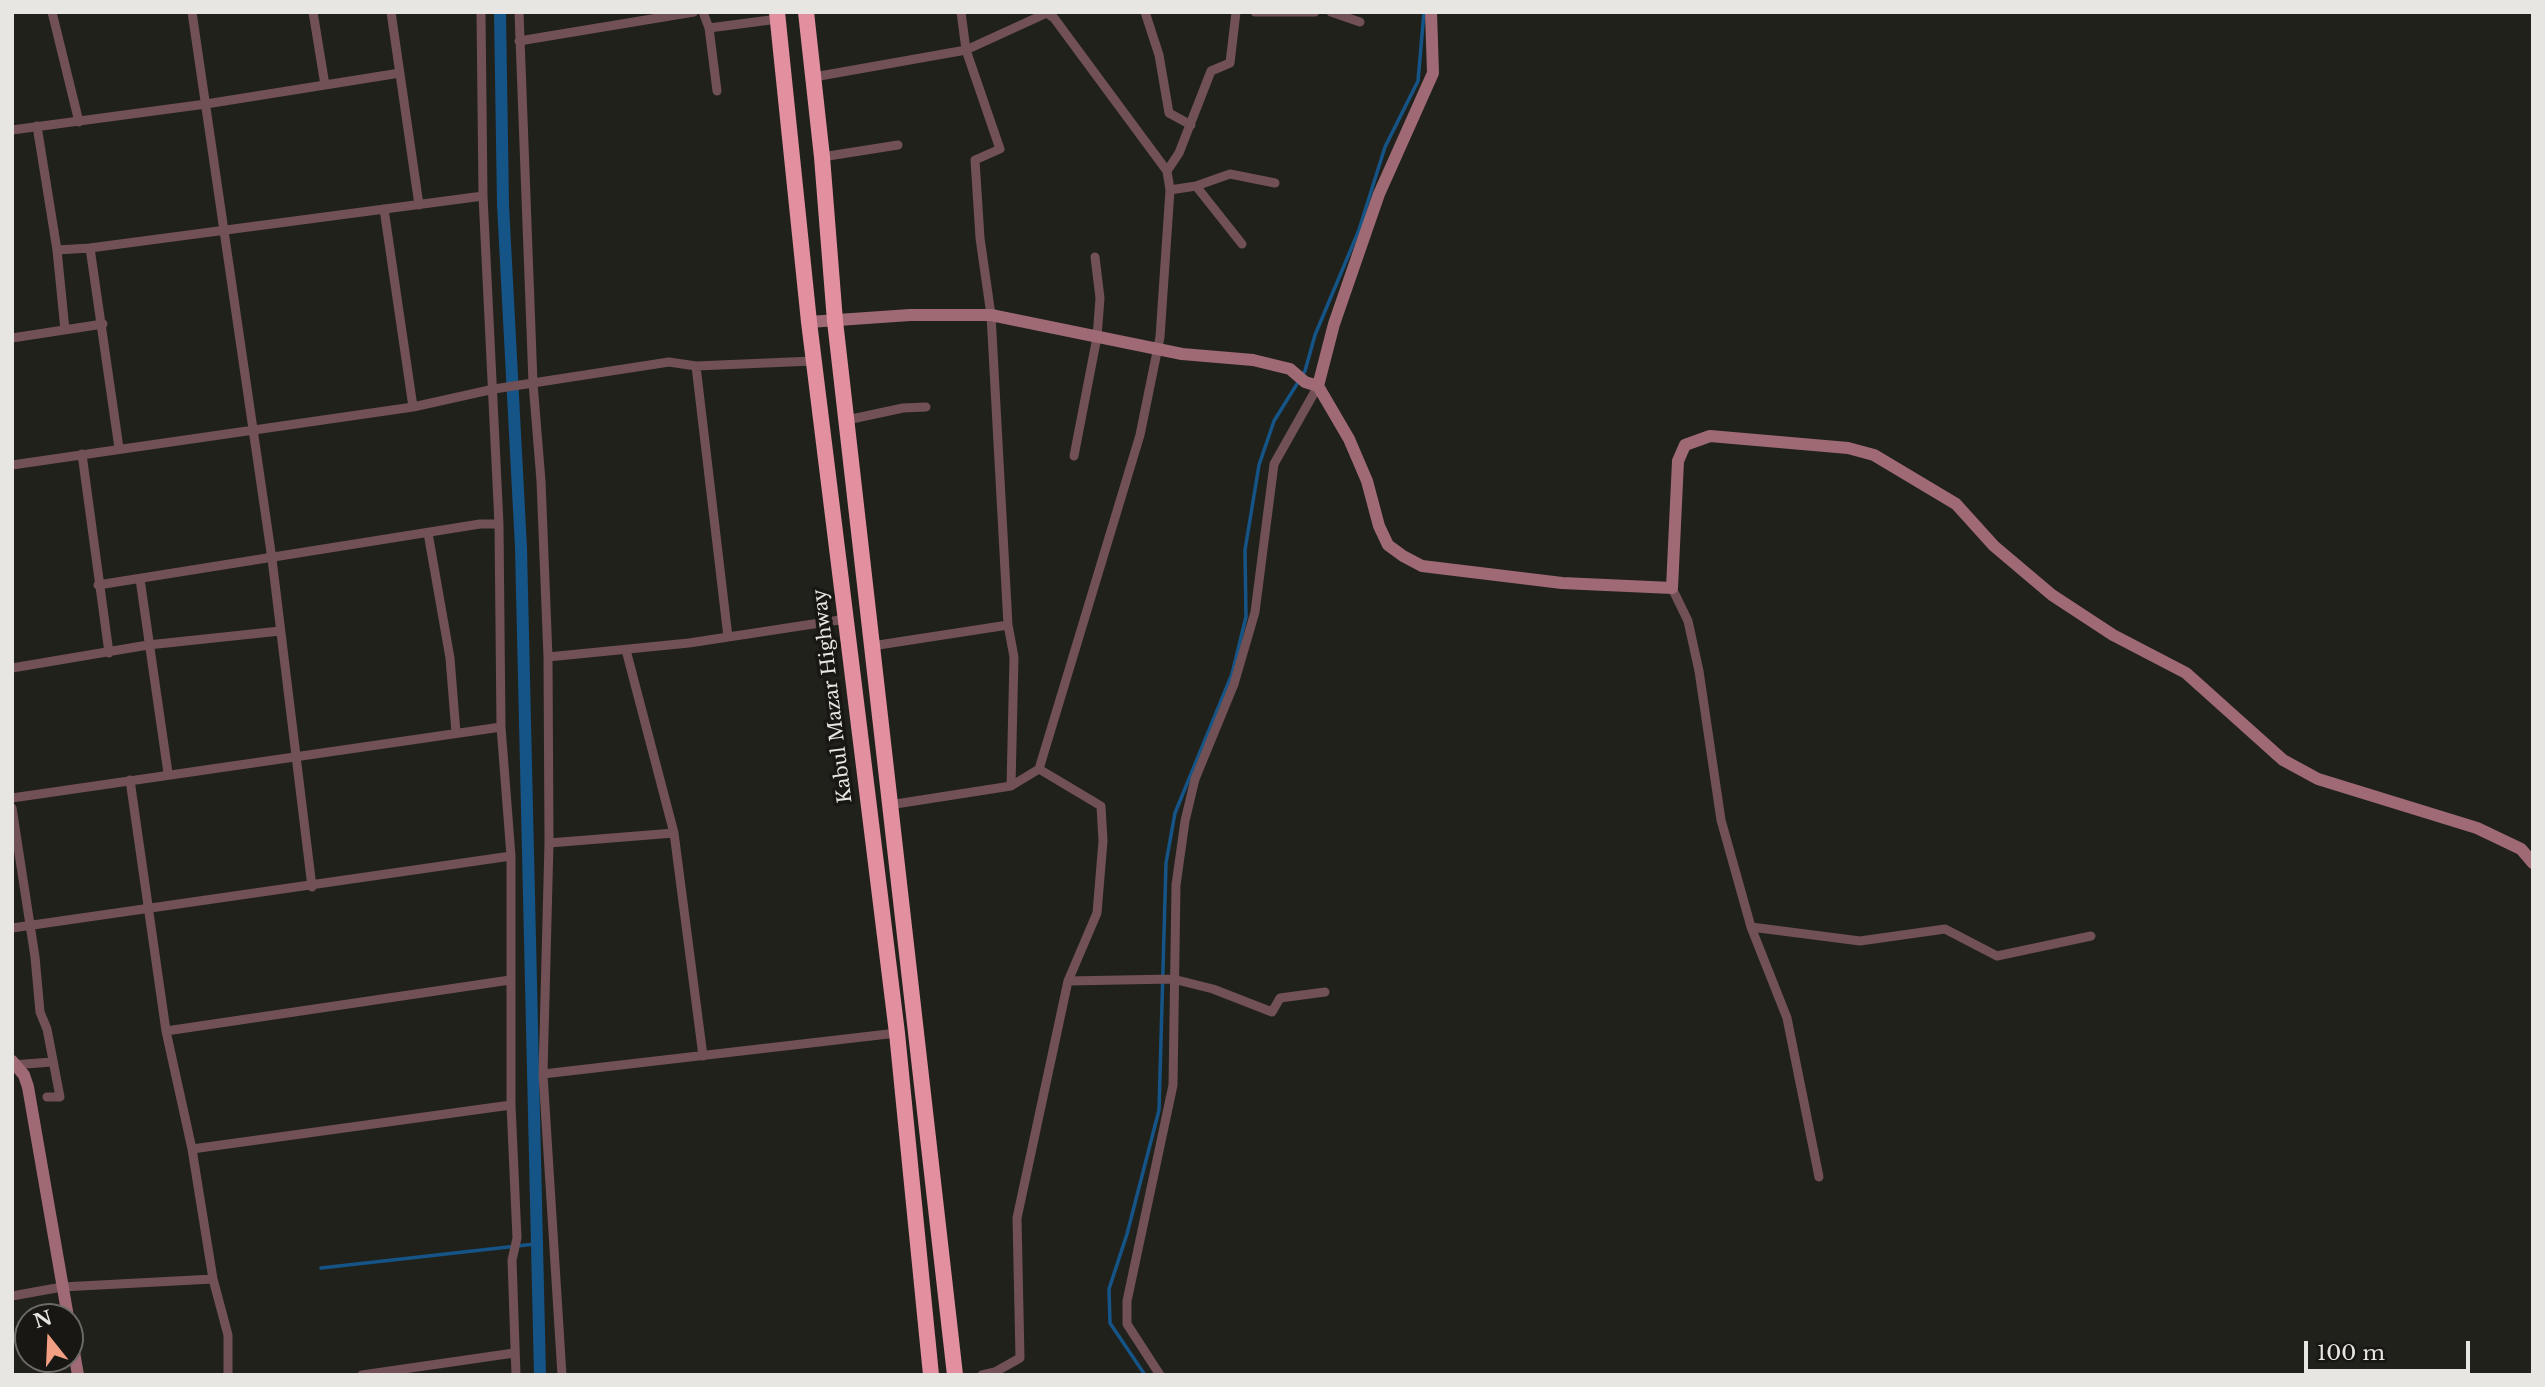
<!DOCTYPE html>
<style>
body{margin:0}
#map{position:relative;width:2545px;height:1387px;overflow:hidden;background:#21211c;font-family:"Libre Baskerville",serif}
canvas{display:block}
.frame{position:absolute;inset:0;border:14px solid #e7e6e3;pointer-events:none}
.north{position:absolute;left:14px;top:1303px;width:70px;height:70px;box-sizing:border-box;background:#181713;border:2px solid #6b6a66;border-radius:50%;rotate:342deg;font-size:19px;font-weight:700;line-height:28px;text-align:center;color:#e7e6e3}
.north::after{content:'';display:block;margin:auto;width:24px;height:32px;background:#f39f84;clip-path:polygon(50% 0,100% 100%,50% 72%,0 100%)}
.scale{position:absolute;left:2304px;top:1341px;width:166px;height:32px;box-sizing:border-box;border:4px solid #e7e6e3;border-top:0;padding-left:9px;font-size:21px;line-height:24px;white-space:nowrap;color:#e7e6e3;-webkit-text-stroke:5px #181713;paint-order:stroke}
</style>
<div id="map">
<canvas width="2545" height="1387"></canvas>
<div class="frame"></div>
<div class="north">N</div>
<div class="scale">100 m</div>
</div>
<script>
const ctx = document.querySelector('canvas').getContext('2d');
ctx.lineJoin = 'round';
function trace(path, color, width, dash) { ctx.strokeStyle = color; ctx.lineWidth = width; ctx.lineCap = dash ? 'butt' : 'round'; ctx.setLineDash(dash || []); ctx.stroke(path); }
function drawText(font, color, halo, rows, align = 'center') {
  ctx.font = font + ' "Libre Baskerville",serif'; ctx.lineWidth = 7; ctx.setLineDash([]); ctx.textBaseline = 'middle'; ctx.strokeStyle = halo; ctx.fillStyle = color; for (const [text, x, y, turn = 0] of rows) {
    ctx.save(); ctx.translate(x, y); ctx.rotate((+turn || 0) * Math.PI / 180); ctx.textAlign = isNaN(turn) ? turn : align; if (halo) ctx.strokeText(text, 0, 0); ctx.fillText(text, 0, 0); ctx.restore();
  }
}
trace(new Path2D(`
 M 321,1268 L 535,1244
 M 1145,1375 L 1110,1323 L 1109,1289 L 1127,1234 L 1159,1110 L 1166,863 L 1175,813 L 1232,674 L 1246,617 L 1245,550 L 1259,465 L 1274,421 L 1305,371 L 1315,335 L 1359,230 L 1385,147 L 1418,81 L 1424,12`), '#155486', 3.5);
trace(new Path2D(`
 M 500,12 L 503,205 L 521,548 L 540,1375`), '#155486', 12);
trace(new Path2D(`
 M 52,12 L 79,122
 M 192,12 L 272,559 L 312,887
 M 313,12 L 325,85
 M 391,12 L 419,205
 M 481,12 L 483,196 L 499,524 L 501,727 L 511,856 L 511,1105 L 517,1238 L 512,1260 L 516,1375
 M 519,12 L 533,383 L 541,481 L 548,657 L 549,843 L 543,1074 L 562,1375
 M 703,12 L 709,28 L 717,91
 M 961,12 L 966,50 L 1000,149 L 975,160 L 980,238 L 991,315 L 1008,625 L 1014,657 L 1011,786
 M 1145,12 L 1159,55 L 1169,113 L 1191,125
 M 1255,12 L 1315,12
 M 1331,12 L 1360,22
 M 709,28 L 778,19
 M 519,41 L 694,12
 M 814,77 L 966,50 L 1049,12
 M 37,126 L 57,250 L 90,248 L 119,448
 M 12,130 L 206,104 L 400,73
 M 822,157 L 898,145
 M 1167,171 L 1179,153 L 1211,71 L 1230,63 L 1236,12
 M 1196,186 L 1242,244
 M 1170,190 L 1196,186 L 1230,174 L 1275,183
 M 384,209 L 413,407
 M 90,248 L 483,196
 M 57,250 L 65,330
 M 12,338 L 103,324
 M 696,366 L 728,637
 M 847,420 L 903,408 L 926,407
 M 82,454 L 109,653
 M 1074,456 L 1097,337 L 1100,298 L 1095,257
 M 12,465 L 413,407 L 494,389 L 669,362 L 696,366 L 813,361
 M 428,533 L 450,658 L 456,733
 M 140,579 L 168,773
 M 98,585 L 480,524 L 499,524
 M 1672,588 L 1688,621 L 1699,671 L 1721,820 L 1751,927 L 1787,1018 L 1819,1177
 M 872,646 L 1008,625
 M 626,650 L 674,833 L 703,1056
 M 548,657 L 689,643 L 846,619
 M 12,668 L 148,645 L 280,631
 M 1039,769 L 1101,806 L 1103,841 L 1097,913 L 1068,981
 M 130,780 L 166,1031 L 192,1149 L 213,1279 L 228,1335 L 228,1375
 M 12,798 L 501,727
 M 889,805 L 1011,786 L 1039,769 L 1140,435 L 1160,337 L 1170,190 L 1167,171 L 1054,18 L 1045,12
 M 12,808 L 35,957 L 40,1012 L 47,1029 L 60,1097 L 47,1097
 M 549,843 L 674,833
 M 1751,927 L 1860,941 L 1945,929 L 1997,956 L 2091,936
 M 12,928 L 511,856
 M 166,1031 L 510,980
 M 12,1065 L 52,1062
 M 543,1074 L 897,1033
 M 192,1149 L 511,1105
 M 12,1296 L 62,1287 L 213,1279
 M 362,1375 L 514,1353
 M 982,1375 L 995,1372 L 1020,1358 L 1017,1218 L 1068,981 L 1173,979 L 1213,989 L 1272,1012 L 1280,998 L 1325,992
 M 1160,1375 L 1127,1324 L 1127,1301 L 1173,1085 L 1176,885 L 1185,821 L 1195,779 L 1234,684 L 1255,612 L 1274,464 L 1318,386`), '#715056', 9);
trace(new Path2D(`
 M 1431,12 L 1433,73 L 1379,194 L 1334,324 L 1318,386 L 1349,439 L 1367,481 L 1379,526 L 1388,545 L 1403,556 L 1422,566 L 1562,583 L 1672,588 L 1678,461 L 1685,445 L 1710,436 L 1848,448 L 1874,455 L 1956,504 L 1994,546 L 2052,595 L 2113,635 L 2186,673 L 2283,760 L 2318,779 L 2477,828 L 2521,849 L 2533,863
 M 809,322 L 910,315 L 991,315 L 1182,354 L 1253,360 L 1290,369 L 1305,382 L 1318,386
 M 12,1061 L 24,1075 L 28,1087 L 68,1317
 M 70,1329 L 78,1375`), '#9f6a73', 12);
trace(new Path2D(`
 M 777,12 L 809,322 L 897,1033 L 931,1375
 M 806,12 L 822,157 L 835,321 L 955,1375`), '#e28f9f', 16);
drawText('19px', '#e7e6e3', '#181713', [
 ["Kabul Mazar Highway",833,696,-97]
]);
</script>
